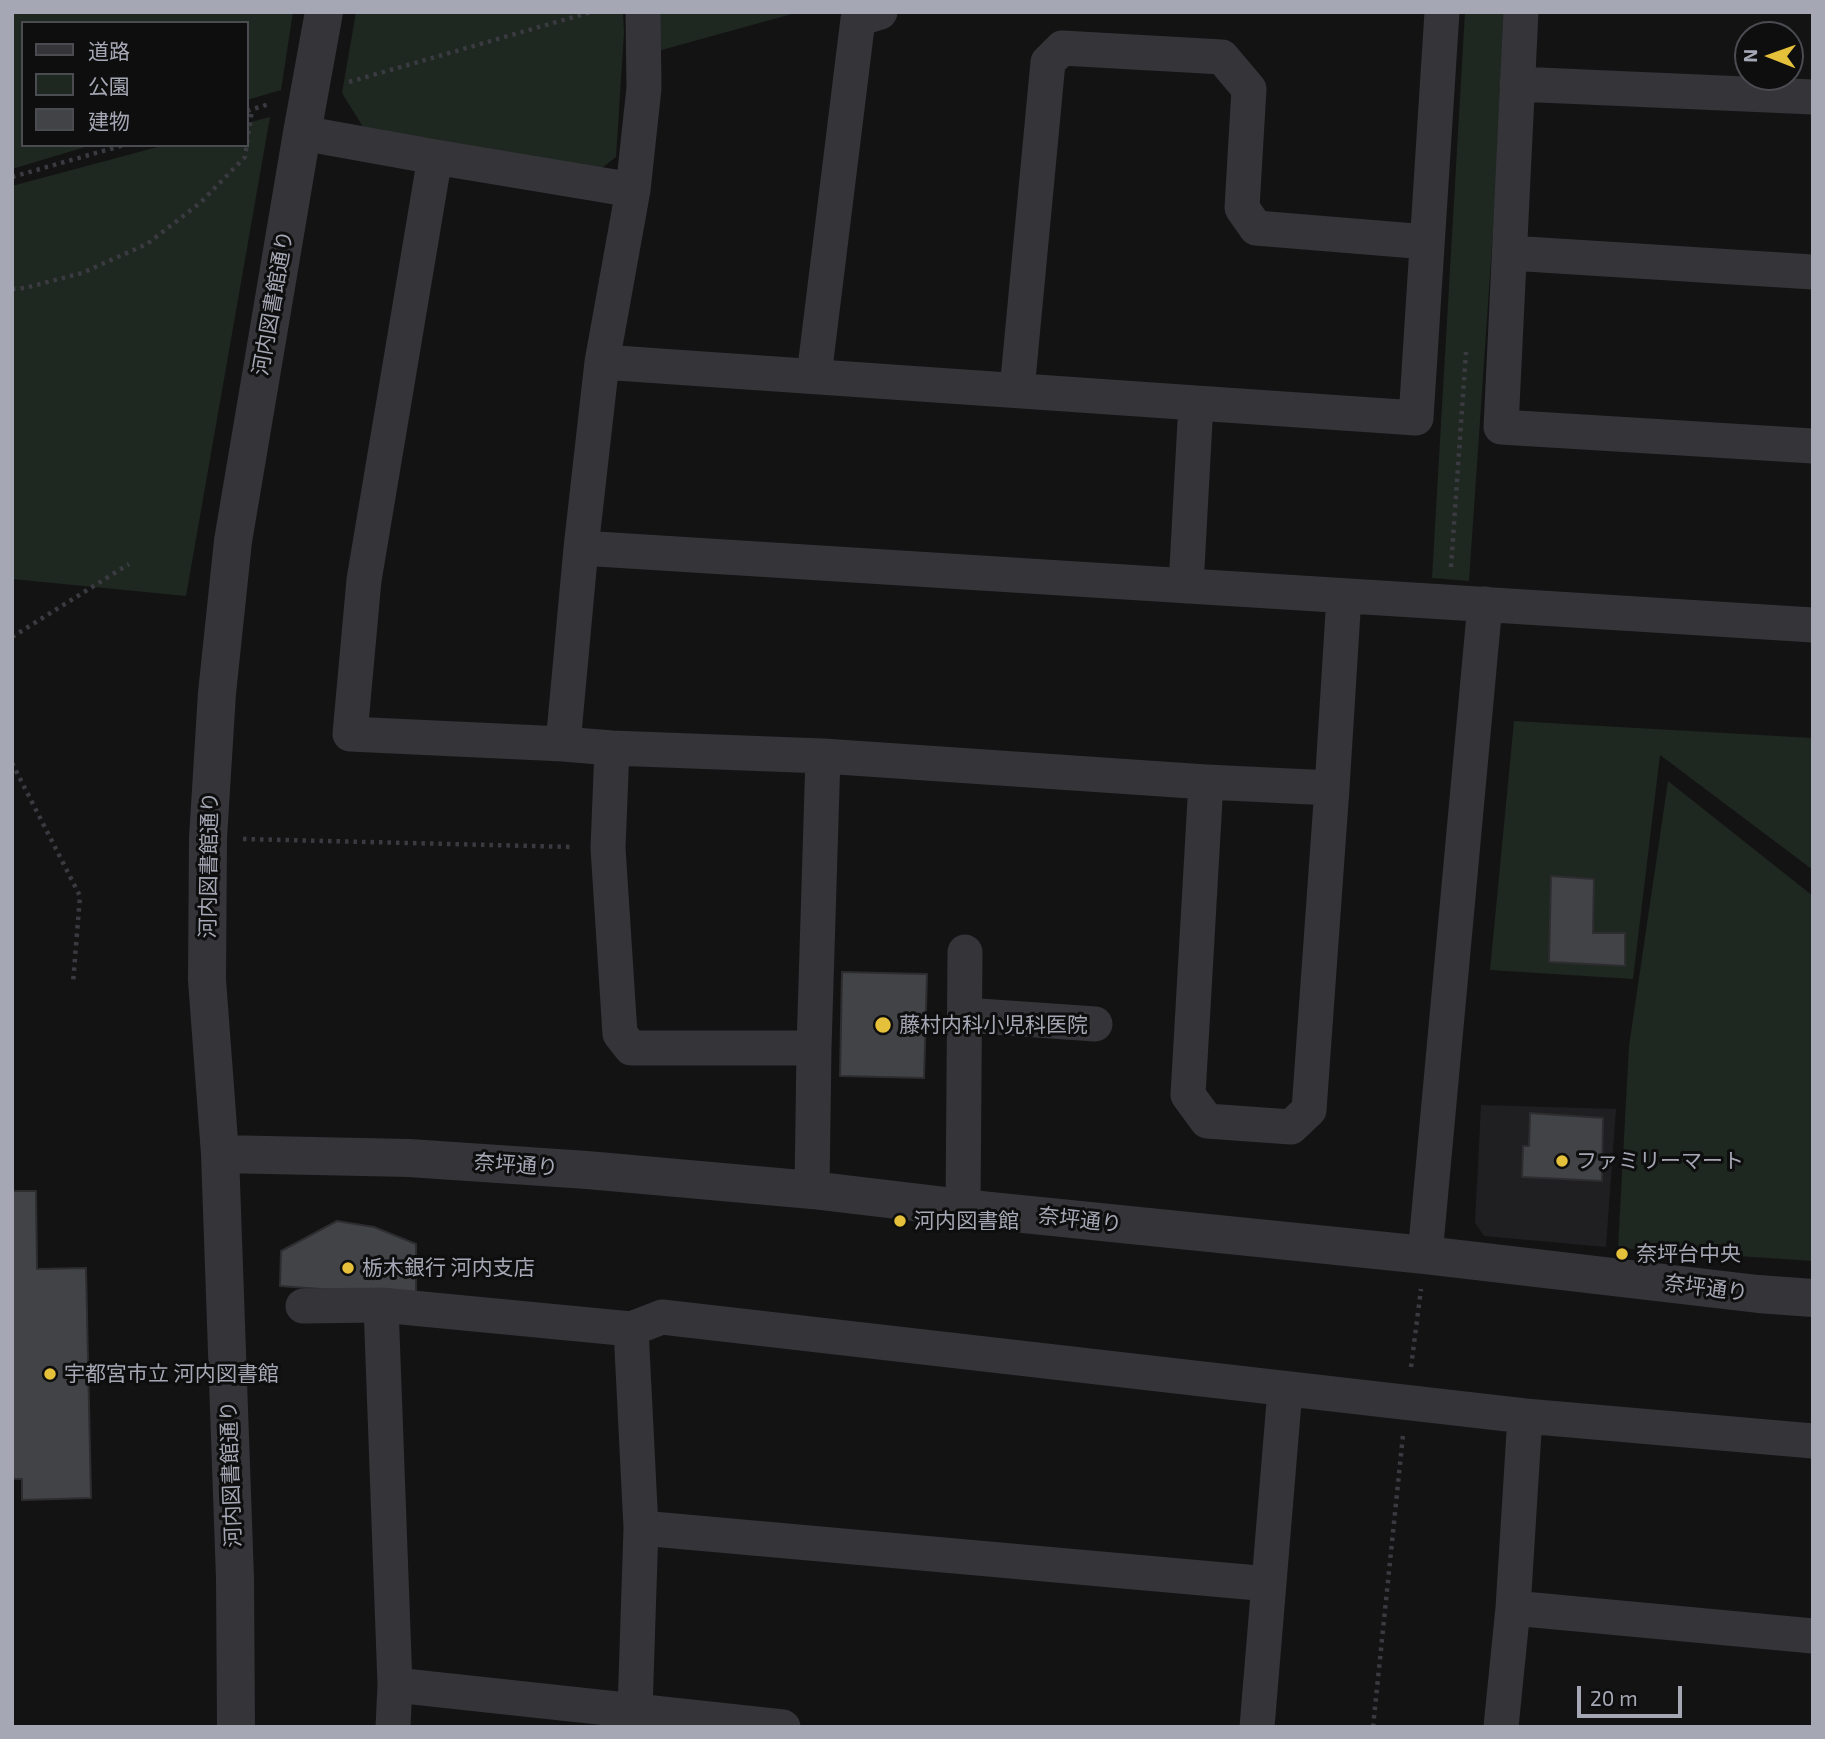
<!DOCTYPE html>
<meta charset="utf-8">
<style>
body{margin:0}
#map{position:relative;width:1825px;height:1739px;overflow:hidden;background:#131314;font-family:"Exo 2","Noto Sans JP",sans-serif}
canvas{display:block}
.frame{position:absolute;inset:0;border:14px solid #a5a8b4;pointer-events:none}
.legend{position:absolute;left:21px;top:21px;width:228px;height:126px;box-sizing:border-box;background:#0e0e0f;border:2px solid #4a4c51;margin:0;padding:9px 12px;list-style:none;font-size:21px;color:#a5a8b4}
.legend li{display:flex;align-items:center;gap:14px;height:35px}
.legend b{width:35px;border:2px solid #4a4c51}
.north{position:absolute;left:1734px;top:21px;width:70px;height:70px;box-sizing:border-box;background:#0e0e0f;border:2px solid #4a4c51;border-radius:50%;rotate:271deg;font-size:19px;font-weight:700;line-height:28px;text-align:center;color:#a5a8b4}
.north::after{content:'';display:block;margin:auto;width:24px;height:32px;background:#e5c03a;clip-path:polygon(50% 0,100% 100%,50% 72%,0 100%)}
.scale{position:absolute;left:1577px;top:1686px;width:105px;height:32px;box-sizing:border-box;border:4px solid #a5a8b4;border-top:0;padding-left:9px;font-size:21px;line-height:24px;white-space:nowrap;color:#a5a8b4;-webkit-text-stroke:5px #0e0e0f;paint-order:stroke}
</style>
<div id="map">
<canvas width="1825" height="1739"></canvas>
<div class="frame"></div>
<ul class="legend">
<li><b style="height:9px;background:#343439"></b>道路</li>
<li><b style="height:19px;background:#1f2721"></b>公園</li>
<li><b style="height:19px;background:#424347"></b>建物</li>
</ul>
<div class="north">N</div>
<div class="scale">20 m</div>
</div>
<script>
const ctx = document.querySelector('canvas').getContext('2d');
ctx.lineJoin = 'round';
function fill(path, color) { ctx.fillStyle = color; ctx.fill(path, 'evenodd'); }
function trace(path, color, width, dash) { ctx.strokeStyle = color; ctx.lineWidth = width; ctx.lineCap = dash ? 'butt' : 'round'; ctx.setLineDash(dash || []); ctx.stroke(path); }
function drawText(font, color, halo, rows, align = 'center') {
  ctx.font = font + ' "Exo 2","Noto Sans JP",sans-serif'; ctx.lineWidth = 6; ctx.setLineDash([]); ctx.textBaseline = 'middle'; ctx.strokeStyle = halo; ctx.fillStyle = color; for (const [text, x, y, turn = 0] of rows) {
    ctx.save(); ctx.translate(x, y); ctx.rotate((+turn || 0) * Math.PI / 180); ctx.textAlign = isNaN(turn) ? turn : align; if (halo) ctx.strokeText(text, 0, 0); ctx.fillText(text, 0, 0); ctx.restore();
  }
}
fill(new Path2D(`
 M 1481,1105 L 1616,1109 L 1606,1247 L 1484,1236 L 1475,1223 Z`), '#1f1f21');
fill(new Path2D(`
 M 12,12 L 293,12 L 281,90 L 247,100 L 247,23 L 23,23 L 23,145 L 92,145 L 12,169 Z
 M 356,12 L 623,12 L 624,33 L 616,157 L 598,171 L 363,127 L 342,93 Z
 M 657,12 L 799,12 L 658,51 Z
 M 1465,12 L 1508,12 L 1469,581 L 1432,578 Z
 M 270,117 L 186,596 L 12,579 L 12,186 L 165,145 L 247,145 L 247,123 Z
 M 1514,721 L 1813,738 L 1813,870 L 1660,755 L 1633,979 L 1490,970 Z
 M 1668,781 L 1813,896 L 1813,1261 L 1618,1248 L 1629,1046 Z`), '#1f2721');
const building = new Path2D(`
 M 1551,876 L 1594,879 L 1593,933 L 1625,933 L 1625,966 L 1549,962 Z
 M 842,972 L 927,974 L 924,1078 L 840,1076 Z
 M 1530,1113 L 1603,1118 L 1602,1181 L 1522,1177 L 1523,1146 L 1529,1146 Z
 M 12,1191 L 36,1191 L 37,1269 L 86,1268 L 91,1498 L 22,1500 L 22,1479 L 12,1479 Z
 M 337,1221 L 374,1227 L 416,1244 L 416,1296 L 280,1286 L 281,1251 Z`);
fill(building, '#424347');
trace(building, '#2d2d30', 2);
trace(new Path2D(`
 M 349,82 L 591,12
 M 247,111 L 269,104
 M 12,177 L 124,145
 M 12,289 L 25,288 L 82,273 L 147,244 L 200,203 L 245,157 L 252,109
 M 1451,567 L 1466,352
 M 12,637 L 129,564
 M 12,763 L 80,896 L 73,983
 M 243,839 L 574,847
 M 1411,1367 L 1421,1289
 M 1373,1727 L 1403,1435`), '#3a3b40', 4.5, [3.5, 5]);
trace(new Path2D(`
 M 1521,12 L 1501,427 L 1813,446
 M 1517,84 L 1813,97
 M 302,133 L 435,157 L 633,190
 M 435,157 L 364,580 L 350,734 L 563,744 L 612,748 L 823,756 L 1206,782 L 1332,788
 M 1510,253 L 1813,272
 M 602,362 L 1196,403 L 1186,586
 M 814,376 L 858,19 L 880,12
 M 1017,390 L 1048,62 L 1062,48 L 1222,57 L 1249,89 L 1242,208 L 1256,228 L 1427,242
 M 1196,403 L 1416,418 L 1442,12
 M 581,548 L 1813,625
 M 563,744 L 581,548 L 602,362 L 633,190 L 644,88 L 643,12
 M 612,748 L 608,848 L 620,1034 L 631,1048 L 814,1048
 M 1206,782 L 1188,1095 L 1207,1121 L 1291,1127 L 1309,1110 L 1332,788 L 1344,596
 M 965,1015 L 1095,1024
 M 812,1190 L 814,1048 L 823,756
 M 963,1208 L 965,952
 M 1425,1255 L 1485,604
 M 381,1305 L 395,1685 L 393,1727
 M 303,1306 L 381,1305 L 631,1329 L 662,1317 L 1525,1416 L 1813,1441
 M 631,1329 L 641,1528 L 635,1710
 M 641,1528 L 1269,1584
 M 1513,1608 L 1813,1636
 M 395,1685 L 783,1727
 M 1257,1727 L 1285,1390
 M 1501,1727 L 1513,1608 L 1525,1416`), '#343439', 35);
trace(new Path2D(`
 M 220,1154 L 409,1158 L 587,1170 L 812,1190 L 963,1208 L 1425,1255 L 1758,1294 L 1813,1298
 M 236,1727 L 235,1579 L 220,1154 L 207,980 L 208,838 L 217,693 L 233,541 L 302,133 L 324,12`), '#343439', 38);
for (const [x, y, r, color] of [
 [883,1025,9,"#e5c03a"],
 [1562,1161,7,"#e5c03a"],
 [900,1221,7,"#e5c03a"],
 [1622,1254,7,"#e5c03a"],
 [348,1268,7,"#e5c03a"],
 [50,1374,7,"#e5c03a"]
]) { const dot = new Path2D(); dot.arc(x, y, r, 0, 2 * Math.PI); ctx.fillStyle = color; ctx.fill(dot); trace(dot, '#0e0e0f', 2.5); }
drawText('21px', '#a5a8b4', '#0e0e0f', [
 ["河内図書館通り",273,303,-80],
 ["河内図書館通り",209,865,-89],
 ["奈坪通り",516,1165,4],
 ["奈坪通り",1080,1220,6],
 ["奈坪通り",1706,1288,7],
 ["河内図書館通り",231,1474,-92]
]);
drawText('21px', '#a5a8b4', '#0e0e0f', [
 ["藤村内科小児科医院",899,1025],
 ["ファミリーマート",1576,1161],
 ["河内図書館",914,1221],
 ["奈坪台中央",1636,1254],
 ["栃木銀行 河内支店",362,1268],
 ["宇都宮市立 河内図書館",64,1374]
], 'left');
</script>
